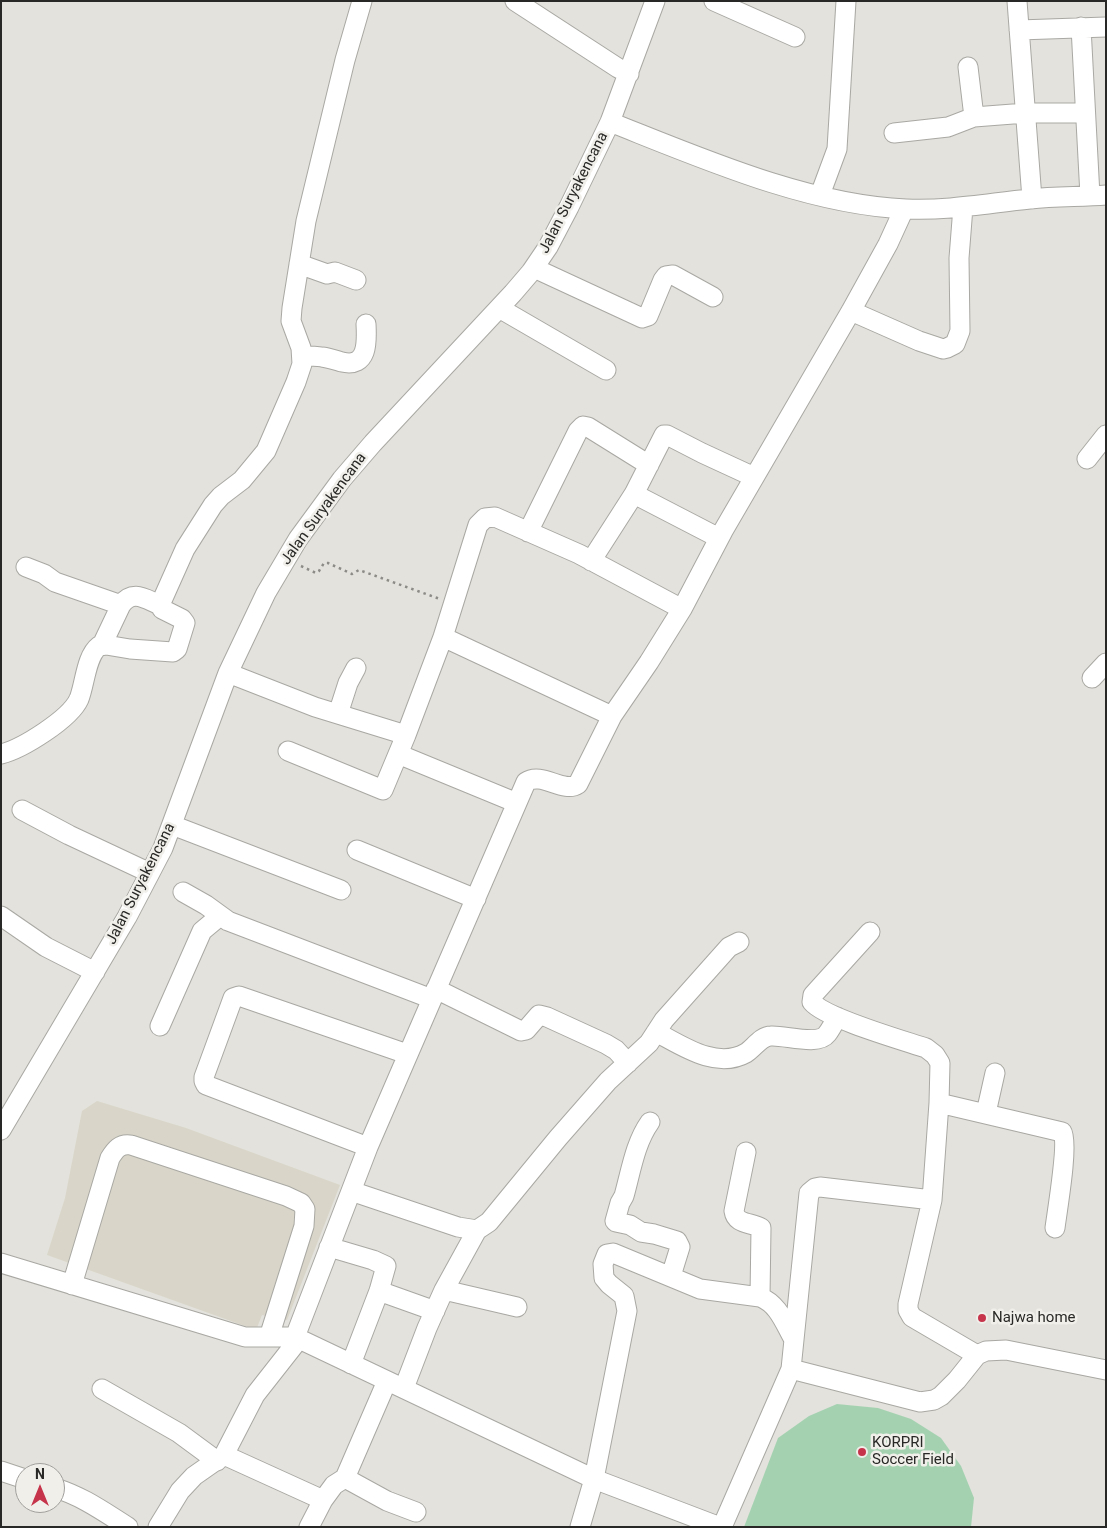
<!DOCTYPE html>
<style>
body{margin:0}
#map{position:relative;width:1107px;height:1528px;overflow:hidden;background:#e3e2dc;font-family:Roboto,sans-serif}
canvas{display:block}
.frame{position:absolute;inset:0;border:2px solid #282826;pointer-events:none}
.north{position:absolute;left:15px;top:1463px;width:50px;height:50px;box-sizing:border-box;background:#f1efea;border:1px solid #a19f9c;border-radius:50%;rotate:0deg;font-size:14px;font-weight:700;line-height:20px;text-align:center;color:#282826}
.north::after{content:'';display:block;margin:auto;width:18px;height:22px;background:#c5344b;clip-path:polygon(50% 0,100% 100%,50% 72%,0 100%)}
</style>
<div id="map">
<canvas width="1107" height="1528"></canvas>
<div class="frame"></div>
<div class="north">N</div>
</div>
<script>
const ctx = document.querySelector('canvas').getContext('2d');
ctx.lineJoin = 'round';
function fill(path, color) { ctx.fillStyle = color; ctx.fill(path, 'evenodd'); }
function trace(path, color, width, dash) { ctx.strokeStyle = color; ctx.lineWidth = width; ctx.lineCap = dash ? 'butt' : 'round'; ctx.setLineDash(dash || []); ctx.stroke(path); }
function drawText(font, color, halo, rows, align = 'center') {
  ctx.font = font + ' Roboto,sans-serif'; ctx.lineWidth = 5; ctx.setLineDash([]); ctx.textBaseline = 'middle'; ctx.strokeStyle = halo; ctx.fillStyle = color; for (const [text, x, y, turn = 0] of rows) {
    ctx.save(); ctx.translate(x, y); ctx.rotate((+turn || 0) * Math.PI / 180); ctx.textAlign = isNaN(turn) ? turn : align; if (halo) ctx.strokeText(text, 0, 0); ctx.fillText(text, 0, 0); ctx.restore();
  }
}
fill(new Path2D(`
 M 97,1101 L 186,1128 L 340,1185 L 287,1320 L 262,1315 L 256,1330 L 47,1255 L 65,1198 L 82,1111 Z`), '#d9d6c9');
fill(new Path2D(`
 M 837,1404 L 878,1408 L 911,1419 L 941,1438 L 961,1466 L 974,1498 L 971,1527 L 744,1527 L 778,1438 L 809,1416 Z`), '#a4d2b1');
const minor = new Path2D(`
 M 515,1 L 618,68 L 629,74
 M 714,1 L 795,37
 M 1017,1 L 1032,199
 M 1081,27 L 1090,196
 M 1019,30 L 1106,27
 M 968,67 L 974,117
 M 610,122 C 701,158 808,205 906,209 C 948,211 989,203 1030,199 C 1055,196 1081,197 1106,195
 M 894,133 L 948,127 L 974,117 L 1026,113 L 1075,113
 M 820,195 L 837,149 L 846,1
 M 299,264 L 327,274 L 335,272 L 356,280
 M 534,268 L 642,318 L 648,316 L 663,280 L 666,276 L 673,275 L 713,297
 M 499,308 L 606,370
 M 851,311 L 919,341 L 943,349 L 947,348 L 955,344 L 960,331 L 959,258 L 963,207
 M 302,356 C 309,356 316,356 322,357 C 329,358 335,360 342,362 C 368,368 367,342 366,324
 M 1087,459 L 1106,435
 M 634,494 L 719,538
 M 528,532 L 578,431 L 583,426 L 588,427 L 649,465
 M 591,561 L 634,494 L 664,435 L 667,435 L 702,453 L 754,477
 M 26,567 L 44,574 L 55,582 L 121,605
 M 443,637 L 612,716
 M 102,645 L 121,605 C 133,589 145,599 160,605
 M 228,673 L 315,707 L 406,735
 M 1092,678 L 1106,663
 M 338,714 L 348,683 L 356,668
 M 288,751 L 383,790 L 406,735 L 443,637 L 478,525 L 485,518 L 495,517 L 579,554 L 682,609
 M 1,754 C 22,749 70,719 79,699 C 85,684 86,656 99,646 L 106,645 L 130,649 L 173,652 L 177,649 L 185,623 L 182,619 L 162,609 L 160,605 L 185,549 L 213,505 L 221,496 L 242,480 L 266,451 L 296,382 L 302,364 L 301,348 L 291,321 L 292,308 L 306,221 L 345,60 L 362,1
 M 398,754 L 517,803
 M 22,810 L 69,835 L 150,873
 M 172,825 L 341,890
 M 357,850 L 476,899
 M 183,892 L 206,905 L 228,921 L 432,999
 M 1,916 L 46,947 L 95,972
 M 870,932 L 813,995 L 812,1002 C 825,1018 902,1040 926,1048 L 935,1055 L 940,1063 L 939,1103 L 932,1200 L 908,1304 L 908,1310 L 912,1317 L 977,1355
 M 436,989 L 521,1031 L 526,1030 L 539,1015 L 547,1017 L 606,1044 L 616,1050 L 628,1063
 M 160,1026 L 202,931 L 220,916
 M 656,1032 C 681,1045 716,1070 746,1053 C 754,1048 761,1036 771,1036 C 785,1035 818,1046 827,1034 C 831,1029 834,1023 837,1017
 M 939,1103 L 1062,1132 C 1069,1142 1057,1212 1055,1228
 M 986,1113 L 995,1073
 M 650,1122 C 635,1143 631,1171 624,1196 L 620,1203 L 615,1221 L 616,1222 L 630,1225 L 641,1232 L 654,1234 L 677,1241 L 680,1247 L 671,1276
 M 1,1130 L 127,917 L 163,848 L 228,673 L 266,593 L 298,539 L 342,479 L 373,443 L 513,293 L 531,272 L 548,247 L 569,207 L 610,122 L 655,1
 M 368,1147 L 206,1085 L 204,1081 L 204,1077 L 233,998 L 239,996 L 407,1054
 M 746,1152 L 734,1211 C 736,1225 751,1222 761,1228 L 760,1297
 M 351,1191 L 458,1227 L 477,1230 L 489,1222 L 558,1138 L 608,1081 L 649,1043 L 664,1020 L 729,947 L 739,942
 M 329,1247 L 373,1260 L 386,1266 L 379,1291 L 351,1364
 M 1,1263 L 245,1337 L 295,1337 L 594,1479 L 720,1527
 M 72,1285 L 110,1158 C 115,1150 120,1143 131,1145 L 286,1196 L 301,1203 L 305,1209 L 304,1226 L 269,1337
 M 444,1290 L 477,1230
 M 379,1291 L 435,1311
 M 295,1337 L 368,1147 L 526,782 C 542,771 563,794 578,784 L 612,716 L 649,662 L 682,609 L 723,531 L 851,311 L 888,244 L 904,209
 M 791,1369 L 809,1193 L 815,1188 L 820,1187 L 932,1200
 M 404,1388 L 427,1328 L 444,1290 L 517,1307
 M 102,1389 L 179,1433 L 217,1461
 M 224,1455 L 323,1500
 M 1,1471 L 25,1479
 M 345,1478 L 387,1501 L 416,1512
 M 55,1488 C 82,1496 104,1512 128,1527
 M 158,1527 L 180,1491 L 194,1476 L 224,1455 L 255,1395 L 299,1339
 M 309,1527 L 323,1500 L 334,1485 L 345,1478 L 387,1381
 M 580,1527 L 594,1479 L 627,1311 L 624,1296 L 609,1284 L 604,1278 L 603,1264 L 607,1254 L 613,1253 L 700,1289 L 760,1297 C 778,1304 784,1322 793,1338
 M 722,1527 L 791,1369 L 920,1402 L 934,1400 L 941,1396 L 957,1380 L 977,1355 L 986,1351 L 1006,1350 L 1106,1370`);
trace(minor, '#a9a8a3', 21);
trace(new Path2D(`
 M 301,566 L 316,573 L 319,571 L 324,563 L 328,563 L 352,574 L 359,570 L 440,599`), '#8c8b87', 2.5, [2.5, 4]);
trace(minor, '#fff', 19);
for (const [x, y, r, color] of [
 [982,1318,5,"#c5344b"],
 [862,1452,5,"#c5344b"]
]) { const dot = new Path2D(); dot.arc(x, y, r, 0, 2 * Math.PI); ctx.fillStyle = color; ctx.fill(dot); trace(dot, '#f1efea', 2); }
drawText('15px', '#282826', '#f1efea', [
 ["Jalan Suryakencana",574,193,-63],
 ["Jalan Suryakencana",324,509,-54],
 ["Jalan Suryakencana",141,884,-63]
]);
drawText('15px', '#282826', '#f1efea', [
 ["Najwa home",992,1318],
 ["KORPRI",872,1443],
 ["Soccer Field",872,1460]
], 'left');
</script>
